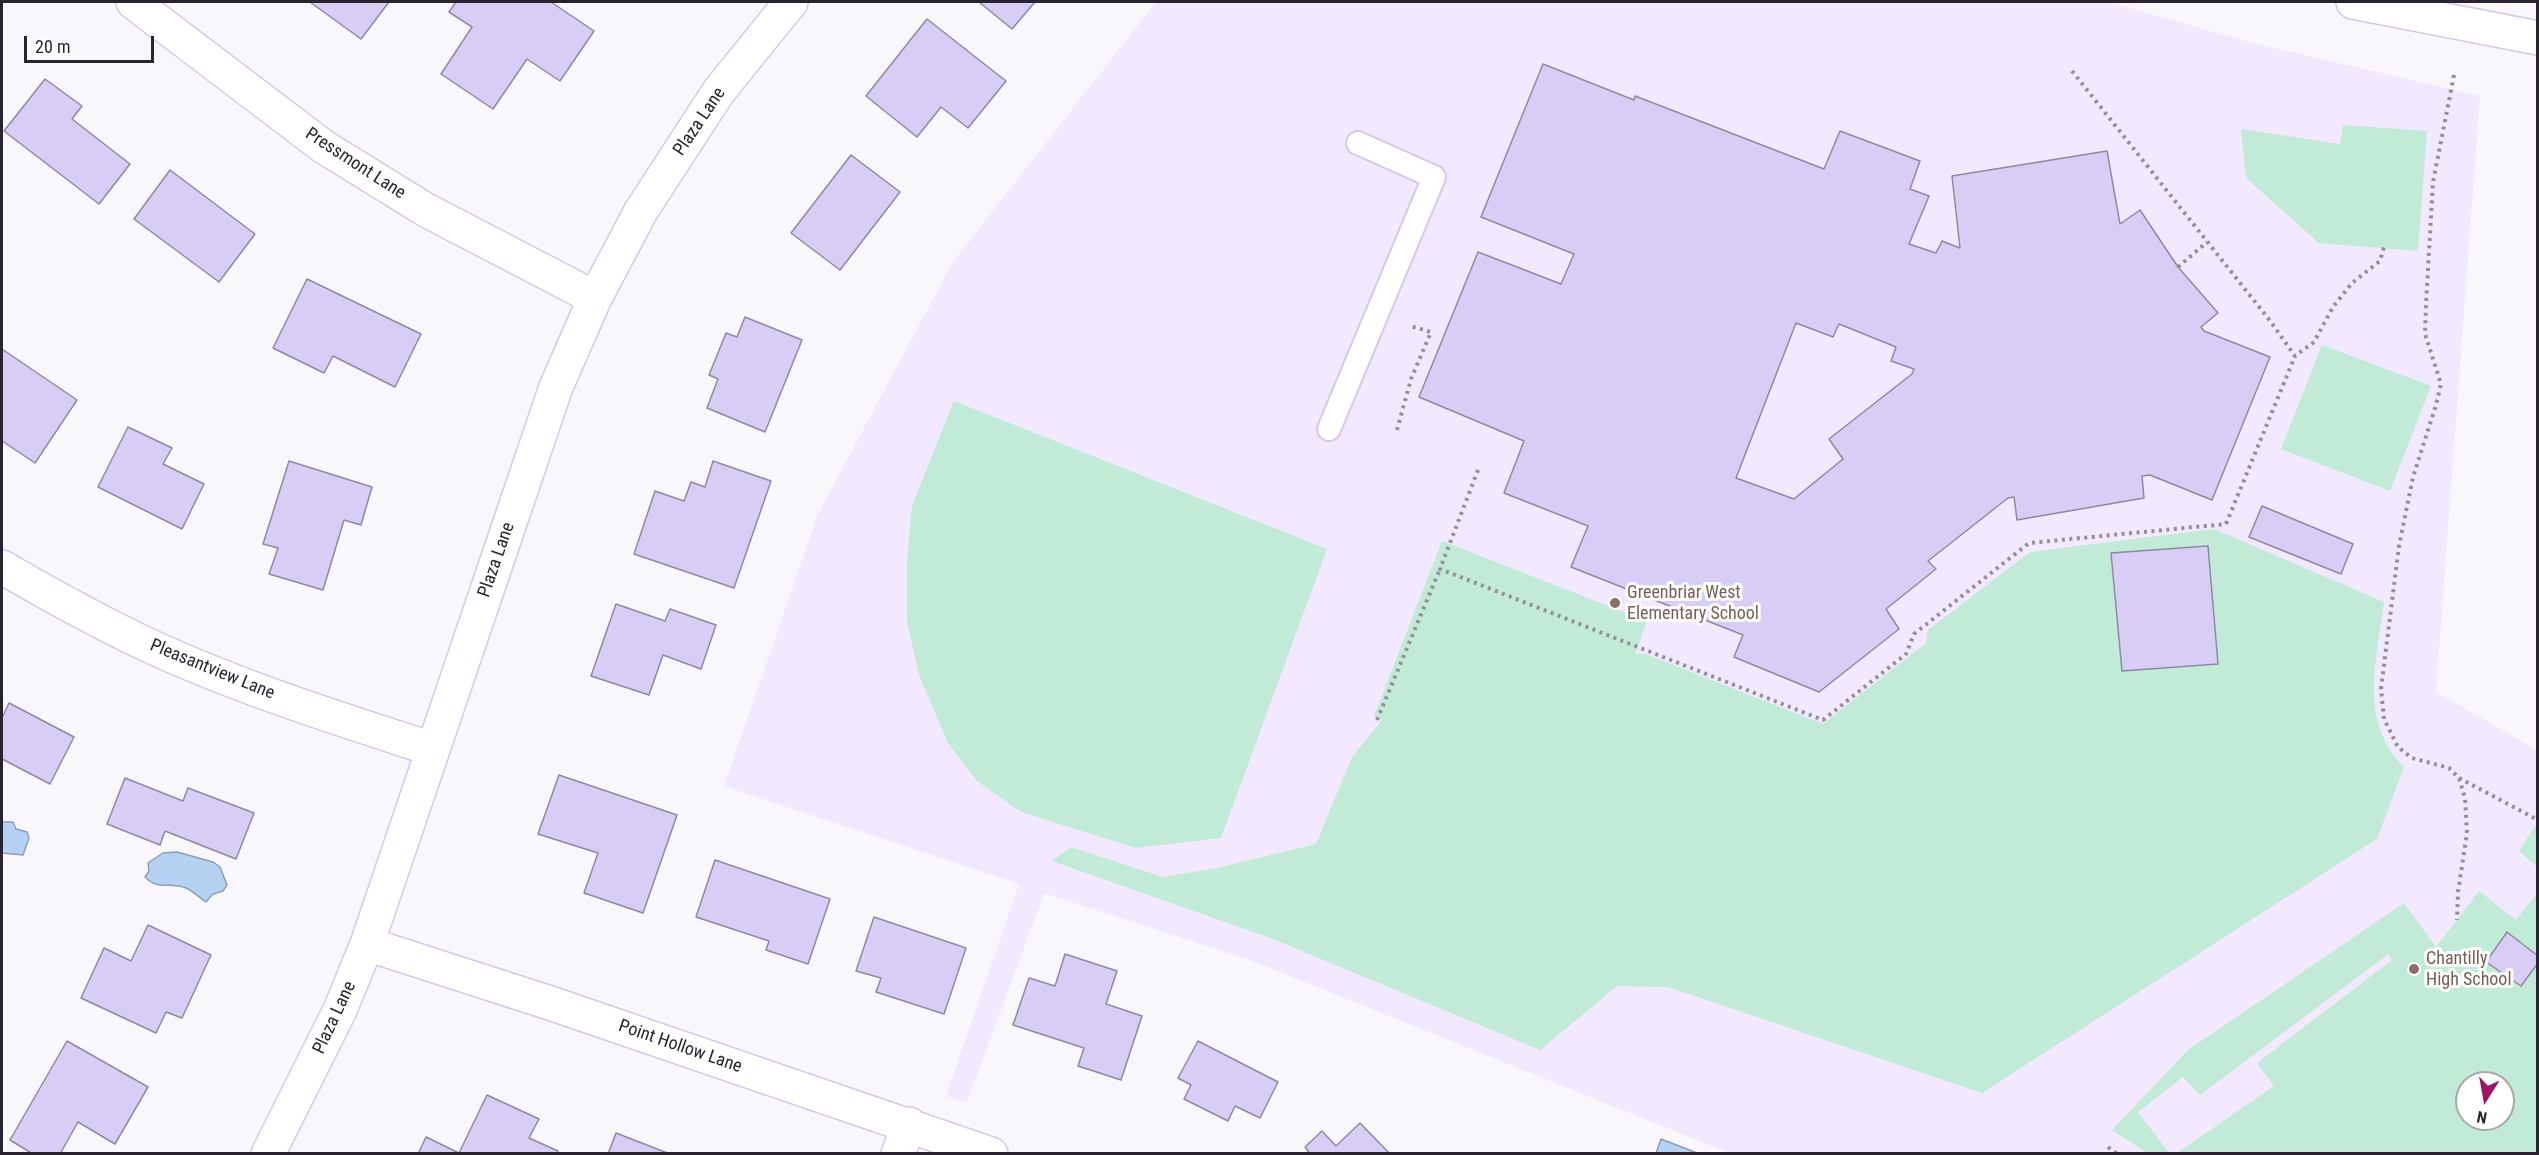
<!DOCTYPE html>
<style>
body{margin:0}
#map{position:relative;width:2539px;height:1155px;overflow:hidden;background:#f9f6fc;font-family:"Roboto Condensed",sans-serif}
canvas{display:block}
.frame{position:absolute;inset:0;border:3px solid #29242f;pointer-events:none}
.north{position:absolute;left:2455px;top:1071px;width:60px;height:60px;box-sizing:border-box;background:#fff;border:2px solid #a9a7ac;border-radius:50%;rotate:191deg;font-size:16px;font-weight:700;line-height:24px;text-align:center;color:#29242f}
.north::after{content:'';display:block;margin:auto;width:21px;height:27px;background:#9d1462;clip-path:polygon(50% 0,100% 100%,50% 72%,0 100%)}
.scale{position:absolute;left:24px;top:36px;width:130px;height:27px;box-sizing:border-box;border:3px solid #29242f;border-top:0;padding-left:8px;font-size:18px;line-height:21px;white-space:nowrap;color:#29242f;-webkit-text-stroke:4px #fff;paint-order:stroke}
</style>
<div id="map">
<canvas width="2539" height="1155"></canvas>
<div class="frame"></div>
<div class="north">N</div>
<div class="scale">20 m</div>
</div>
<script>
const ctx = document.querySelector('canvas').getContext('2d');
ctx.lineJoin = 'round';
function fill(path, color) { ctx.fillStyle = color; ctx.fill(path, 'evenodd'); }
function trace(path, color, width, dash) { ctx.strokeStyle = color; ctx.lineWidth = width; ctx.lineCap = dash ? 'butt' : 'round'; ctx.setLineDash(dash || []); ctx.stroke(path); }
function drawText(font, color, halo, rows, align = 'center') {
  ctx.font = font + ' "Roboto Condensed",sans-serif'; ctx.lineWidth = 6; ctx.setLineDash([]); ctx.textBaseline = 'middle'; ctx.strokeStyle = halo; ctx.fillStyle = color; for (const [text, x, y, turn = 0] of rows) {
    ctx.save(); ctx.translate(x, y); ctx.rotate((+turn || 0) * Math.PI / 180); ctx.textAlign = isNaN(turn) ? turn : align; if (halo) ctx.strokeText(text, 0, 0); ctx.fillText(text, 0, 0); ctx.restore();
  }
}
fill(new Path2D(`
 M 1156,2 L 2109,2 L 2249,42 L 2480,96 L 2436,692 L 2537,750 L 2537,1153 L 1729,1153 L 1250,960 L 1044,893 L 967,1103 L 946,1096 L 1019,884 L 724,786 L 818,514 L 953,262 ZM 2467,1083 L 2503,1083 L 2503,1119 L 2467,1119 Z`), '#f3e9fe');
fill(new Path2D(`
 M 2343,125 L 2427,131 L 2418,251 L 2319,243 L 2246,178 L 2241,129 L 2340,144 Z
 M 2322,345 L 2431,386 L 2390,491 L 2281,449 Z
 M 954,401 L 1327,549 L 1221,838 L 1136,848 L 1021,812 L 977,781 L 948,743 L 919,675 L 907,621 L 907,559 L 912,506 Z
 M 2214,529 L 2384,602 C 2377,660 2358,721 2404,767 L 2377,839 L 1982,1093 L 1668,987 L 1617,986 L 1540,1050 L 1273,939 L 1052,861 L 1071,847 L 1163,877 L 1217,868 L 1316,844 L 1352,757 L 1382,720 L 1374,716 L 1442,541 L 1647,621 L 1635,654 L 1646,654 L 1823,724 L 1926,643 L 1928,630 L 2030,552 Z
 M 2535,826 L 2537,828 L 2537,867 L 2519,851 Z
 M 2479,891 L 2516,920 L 2537,893 L 2537,956 L 2507,933 L 2486,962 L 2521,985 L 2537,963 L 2537,1153 L 2177,1153 L 2274,1086 L 2257,1063 L 2392,960 L 2388,954 L 2200,1095 L 2183,1077 L 2138,1112 L 2169,1153 L 2147,1153 L 2112,1130 L 2188,1050 L 2404,903 L 2436,947 ZM 2467,1083 L 2503,1083 L 2503,1119 L 2467,1119 Z`), '#c1ebd6');
const water = new Path2D(`
 M 2,822 L 13,822 L 16,829 L 27,832 L 29,838 L 23,855 L 2,853 Z
 M 177,852 L 213,862 L 220,867 L 227,885 L 223,891 L 213,894 L 206,902 C 200,898 193,891 186,888 C 171,881 158,891 145,877 L 149,871 L 148,863 L 163,853 Z
 M 1661,1139 L 1697,1153 L 1656,1153 Z`);
fill(water, '#b6d2f2');
trace(water, '#8c9eb8', 1.5);
const building = new Path2D(`
 M 310,2 L 389,2 L 361,39 Z
 M 456,2 L 551,2 L 594,31 L 560,81 L 527,59 L 493,109 L 441,74 L 472,27 L 449,12 Z
 M 979,2 L 1035,2 L 1012,29 Z
 M 927,19 L 1006,81 L 968,128 L 941,107 L 917,137 L 866,96 Z
 M 1543,64 L 1634,100 L 1635,96 L 1824,169 L 1840,131 L 1920,161 L 1910,189 L 1929,196 L 1909,244 L 1936,253 L 1942,241 L 1960,248 L 1952,176 L 2107,151 L 2120,224 L 2140,210 L 2178,267 L 2218,313 L 2201,327 L 2204,331 L 2270,357 L 2212,500 L 2150,475 L 2142,476 L 2144,498 L 2017,520 L 2014,497 L 2008,498 L 1928,561 L 1936,569 L 1886,609 L 1899,629 L 1819,692 L 1734,657 L 1743,635 L 1571,567 L 1588,526 L 1504,493 L 1524,441 L 1419,397 L 1478,252 L 1561,284 L 1574,254 L 1481,217 ZM 1796,323 L 1833,337 L 1839,324 L 1896,347 L 1891,361 L 1914,369 L 1912,374 L 1829,439 L 1843,459 L 1794,499 L 1736,478 Z
 M 45,79 L 82,106 L 72,119 L 130,164 L 99,204 L 4,131 Z
 M 851,155 L 900,192 L 840,270 L 791,233 Z
 M 170,170 L 255,234 L 219,282 L 134,219 Z
 M 307,279 L 421,334 L 395,387 L 333,356 L 324,373 L 273,348 Z
 M 745,317 L 802,340 L 765,432 L 707,408 L 718,379 L 709,375 L 726,333 L 737,337 Z
 M 2,349 L 77,400 L 35,463 L 2,441 Z
 M 128,427 L 172,448 L 163,464 L 204,484 L 182,529 L 98,487 Z
 M 289,461 L 372,487 L 361,525 L 344,520 L 323,590 L 269,574 L 278,548 L 263,544 Z
 M 713,461 L 771,481 L 734,588 L 634,554 L 655,491 L 684,501 L 691,482 L 705,487 Z
 M 2262,506 L 2353,544 L 2341,574 L 2249,537 Z
 M 2208,546 L 2218,664 L 2122,671 L 2111,553 Z
 M 616,604 L 665,621 L 670,609 L 716,625 L 701,669 L 663,655 L 649,695 L 591,676 Z
 M 9,703 L 74,737 L 50,784 L 2,759 L 2,718 Z
 M 559,775 L 677,815 L 643,913 L 584,893 L 598,853 L 538,834 Z
 M 125,778 L 183,801 L 188,788 L 254,813 L 236,859 L 165,831 L 160,845 L 107,824 Z
 M 715,860 L 830,899 L 808,964 L 766,950 L 769,941 L 696,917 Z
 M 874,917 L 966,948 L 944,1014 L 876,992 L 881,978 L 856,971 Z
 M 148,925 L 211,955 L 182,1018 L 166,1012 L 156,1033 L 81,998 L 104,948 L 131,961 Z
 M 2507,932 L 2538,956 L 2538,963 L 2521,986 L 2486,962 Z
 M 1065,954 L 1117,971 L 1106,1004 L 1142,1016 L 1121,1080 L 1078,1066 L 1084,1048 L 1013,1025 L 1029,978 L 1055,986 Z
 M 67,1041 L 148,1087 L 115,1144 L 78,1122 L 60,1154 L 33,1154 L 10,1140 Z
 M 1198,1041 L 1278,1082 L 1260,1118 L 1235,1106 L 1228,1121 L 1184,1099 L 1191,1085 L 1178,1078 Z
 M 487,1095 L 539,1119 L 529,1138 L 558,1151 L 557,1154 L 418,1154 L 426,1137 L 459,1153 Z
 M 1360,1123 L 1390,1154 L 1310,1154 L 1305,1147 L 1322,1131 L 1336,1146 Z
 M 616,1133 L 670,1154 L 608,1154 Z`);
fill(building, '#d8cef5');
trace(building, '#8f88a5', 1.5);
const lane = new Path2D(`
 M 1329,429 L 1434,177 L 1358,143`);
const street = new Path2D(`
 M 133,2 L 324,147 L 426,210 L 595,298
 M 2,567 C 50,595 99,622 150,646 C 241,688 337,718 432,749
 M 367,944 L 550,1003 L 991,1154
 M 268,1154 L 340,1010 L 367,944 L 556,387 L 595,298 L 641,211 L 719,91 L 791,2
 M 898,1154 L 909,1124`);
const secondary = new Path2D(`
 M 2353,2 L 2538,38`);
trace(lane, '#d7c8e6', 26);
trace(street, '#d7c8e6', 36);
trace(secondary, '#d7c8e6', 36);
trace(new Path2D(`
 M 2072,71 L 2271,322 L 2295,356 L 2314,342 L 2333,307 L 2352,283 L 2380,261 L 2384,247
 M 2454,75 L 2433,182 L 2426,304 L 2425,334 L 2441,384 L 2436,405 L 2413,477 L 2399,546 L 2381,689 L 2384,719 L 2398,747 L 2412,758 L 2449,768 L 2459,778 L 2465,798 L 2467,833 L 2458,892 L 2457,920
 M 2178,267 L 2207,242
 M 1397,430 L 1411,379 L 1431,332 L 1410,326
 M 1478,470 L 1440,569 L 1823,720 L 1906,654 L 1914,634 L 2029,543 L 2226,524 L 2295,356
 M 1377,720 L 1440,569
 M 2459,778 L 2538,820
 M 2108,1147 L 2117,1154`), '#938f97', 4, [3, 4.5]);
trace(lane, '#fff', 22);
trace(street, '#fff', 33);
trace(secondary, '#fff', 33);
for (const [x, y, r, color] of [
 [1615,603,6,"#8d6e63"],
 [2414,969,6,"#8d6e63"]
]) { const dot = new Path2D(); dot.arc(x, y, r, 0, 2 * Math.PI); ctx.fillStyle = color; ctx.fill(dot); trace(dot, '#fff', 2); }
drawText('18px', '#29242f', '#fff', [
 ["Plaza Lane",700,122,-56],
 ["Pressmont Lane",355,164,33],
 ["Plaza Lane",497,560,-71],
 ["Pleasantview Lane",212,670,22],
 ["Plaza Lane",335,1018,-65],
 ["Point Hollow Lane",680,1047,19]
]);
drawText('18px', '#785e54', '#fff', [
 ["Greenbriar West",1627,593],
 ["Elementary School",1627,614],
 ["Chantilly",2426,959],
 ["High School",2426,980]
], 'left');
</script>
